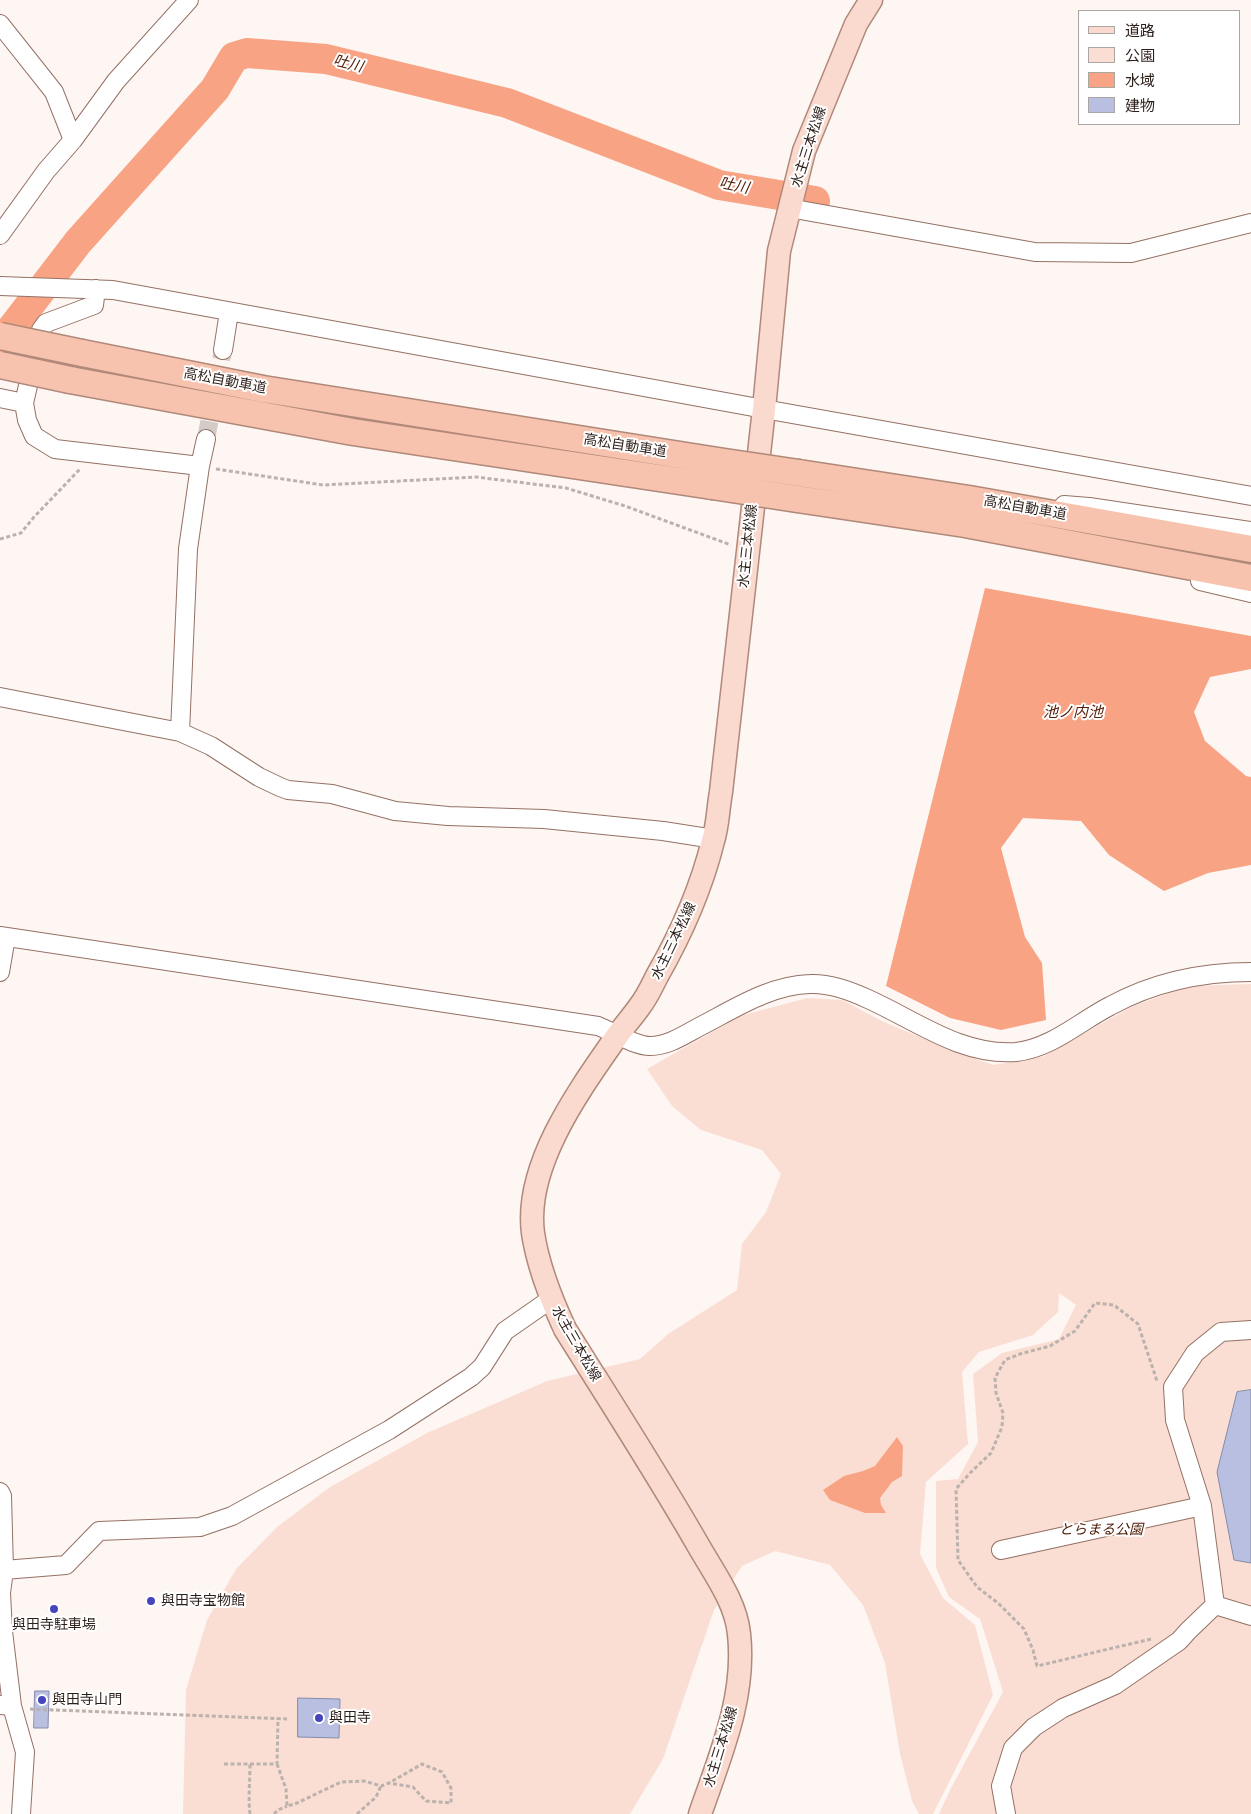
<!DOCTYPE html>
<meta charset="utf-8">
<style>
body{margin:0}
#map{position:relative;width:1251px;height:1814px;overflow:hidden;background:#fef6f3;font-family:"PT Serif","Noto Sans JP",serif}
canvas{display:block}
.legend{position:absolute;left:1078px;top:10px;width:162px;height:115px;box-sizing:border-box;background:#fff;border:1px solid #aba5a3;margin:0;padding:6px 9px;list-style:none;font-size:15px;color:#2c1e19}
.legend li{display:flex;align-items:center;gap:10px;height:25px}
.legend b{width:25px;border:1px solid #aba5a3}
</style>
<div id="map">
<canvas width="1251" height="1814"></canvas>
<ul class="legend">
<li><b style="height:6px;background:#fadace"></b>道路</li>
<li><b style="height:14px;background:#fbded3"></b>公園</li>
<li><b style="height:14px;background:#f8a384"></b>水域</li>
<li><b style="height:14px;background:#b8bfe0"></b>建物</li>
</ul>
</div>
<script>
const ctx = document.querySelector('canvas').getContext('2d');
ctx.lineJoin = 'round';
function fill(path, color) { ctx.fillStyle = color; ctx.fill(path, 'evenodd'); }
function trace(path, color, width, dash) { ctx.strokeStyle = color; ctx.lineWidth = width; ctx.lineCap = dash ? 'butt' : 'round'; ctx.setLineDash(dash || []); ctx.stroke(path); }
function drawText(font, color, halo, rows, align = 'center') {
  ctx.font = font + ' "PT Serif","Noto Sans JP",serif'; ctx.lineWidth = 4; ctx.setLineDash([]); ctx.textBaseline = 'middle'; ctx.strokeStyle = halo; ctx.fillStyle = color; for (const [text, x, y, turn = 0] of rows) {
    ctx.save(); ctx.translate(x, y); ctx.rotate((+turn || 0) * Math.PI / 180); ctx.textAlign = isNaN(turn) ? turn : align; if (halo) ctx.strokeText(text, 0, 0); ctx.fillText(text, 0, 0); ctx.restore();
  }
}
fill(new Path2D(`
 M 1251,984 L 1251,1814 L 939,1814 L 950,1790 L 1003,1692 L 980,1619 L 949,1597 L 936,1568 L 936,1481 L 958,1479 L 978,1442 L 973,1374 L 1002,1353 L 1059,1339 L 1076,1305 L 1059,1293 L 1058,1312 L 1033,1335 L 979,1352 L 962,1372 L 968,1444 L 926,1482 L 920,1554 L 943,1598 L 975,1625 L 993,1695 L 933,1814 L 919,1814 L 912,1801 L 900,1754 L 885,1663 L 863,1605 L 830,1565 L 775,1551 L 742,1566 L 714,1610 L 663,1759 L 630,1814 L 183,1814 L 186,1690 L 207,1620 L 236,1569 L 277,1527 L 330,1487 L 427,1433 L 547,1381 L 640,1359 L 668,1334 L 737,1290 L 742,1244 L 766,1212 L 781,1174 L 762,1150 L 701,1130 L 672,1106 L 647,1069 L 740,1016 L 807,998 L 842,1000 L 882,1021 L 943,1047 L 993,1065 L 1044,1056 L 1131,1007 L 1187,986 Z`), '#fbded3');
fill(new Path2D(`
 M 985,588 L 1251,636 L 1251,669 L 1210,677 L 1194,712 L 1205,741 L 1246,776 L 1251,777 L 1251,865 L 1208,873 L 1164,891 L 1109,855 L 1081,821 L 1023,818 L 1001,848 L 1025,937 L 1042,963 L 1046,1020 L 1001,1030 L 950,1018 L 886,986 Z
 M 897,1437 L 903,1446 L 902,1476 L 892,1482 L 880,1498 L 881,1505 L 886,1513 L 865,1513 L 830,1500 L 823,1490 L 844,1476 L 863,1471 L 875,1466 Z`), '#f8a384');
trace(new Path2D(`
 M 0,344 L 78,242 L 215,89 L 234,57 L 247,53 L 326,59 L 507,103 L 719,185 L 815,201`), '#f8a384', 30);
const building = new Path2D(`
 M 1251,1390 L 1251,1563 L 1234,1560 L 1217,1472 L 1237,1392 Z
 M 35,1691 L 49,1691 L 48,1728 L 34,1728 Z
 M 298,1698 L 340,1699 L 339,1738 L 298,1737 Z`);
fill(building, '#b8bfe0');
trace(building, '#858bab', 1);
trace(new Path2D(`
 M 206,439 L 223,350`), '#d4cbc7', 18, [18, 9]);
const minor = new Path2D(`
 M 0,24 L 54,92 L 73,140
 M 789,208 L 1035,252 L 1131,253 L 1251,223
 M 0,235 L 46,171 L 73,140 L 116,81 L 189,0
 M 0,286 L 113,290 L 764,409 L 1251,496
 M 96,289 L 94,305 L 46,323 L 41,330 L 24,403 L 27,420 L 34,436 L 55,449 L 200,466
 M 223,350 L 229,312
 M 0,398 L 24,403
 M 1064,505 L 1089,507 L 1251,531
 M 1200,581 L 1251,593
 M 0,697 L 180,732 L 211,746 L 259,777 L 280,787 L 288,790 L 332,794 L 395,811 L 448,816 L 544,819 L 663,831 L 714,839
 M 180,732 L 188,549 L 200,466 L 206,439
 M 0,936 L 598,1026 C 613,1032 635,1046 650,1046 C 668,1046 684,1035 699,1027 C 734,1009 770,985 810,984 C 830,983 851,991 868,999 C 915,1020 961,1056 1016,1052 C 1052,1048 1079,1022 1110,1006 C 1154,982 1201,972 1251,972
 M 0,972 L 6,937
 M 1251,1330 L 1221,1332 L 1195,1353 L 1173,1387 L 1175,1420 L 1202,1506 L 1215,1605 L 1251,1616
 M 0,1492 L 2,1496 L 4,1570 L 1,1593 L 3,1631 L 12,1706
 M 1001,1550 L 1202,1506
 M 4,1570 L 66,1565 L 99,1531 L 200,1527 L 232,1516 L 389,1430 L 471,1377 L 482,1367 L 505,1331 L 551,1299
 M 0,1705 L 12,1706 L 25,1752 L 21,1814
 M 1006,1814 L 1001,1786 L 1013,1748 L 1034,1727 L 1063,1708 L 1115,1685 L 1179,1641 L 1188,1631 L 1215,1605`);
const major = new Path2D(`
 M 700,1814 C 720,1756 746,1697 739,1634 C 736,1602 714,1573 698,1545 C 656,1472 610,1401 565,1329 C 551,1299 538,1267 533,1233 C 524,1165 580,1089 617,1036 C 624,1026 633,1016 640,1006 C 647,997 652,986 657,976 C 681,934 701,889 713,841 C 718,825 718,808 721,792 L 764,409 L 779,251 L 804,151 L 856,24 L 871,0`);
const highway = new Path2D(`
 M 82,353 L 263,389 L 718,461
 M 70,380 L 353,432 L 712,486
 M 799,473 L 969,499 L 1251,549
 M 797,499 L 965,524 L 1251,578`);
trace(minor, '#947164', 20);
trace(major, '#b0897a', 25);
trace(highway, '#b0897a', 29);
trace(new Path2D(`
 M 216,469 L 323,485 L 476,477 L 566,488 L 625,506 L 731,545
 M 0,539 L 21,533 L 34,517 L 81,468
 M 1151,1639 L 1037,1666 L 1033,1650 L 1024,1629 L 998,1603 L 977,1587 L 958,1560 L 956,1489 L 970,1473 L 991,1453 L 1002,1427 L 1003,1413 L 996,1393 L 995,1378 L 1005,1360 L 1020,1354 L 1050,1346 L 1075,1331 L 1095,1303 L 1114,1305 L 1138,1324 L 1157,1381
 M 30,1709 L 287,1719
 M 224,1764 L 277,1764 L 278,1718
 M 277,1764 L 286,1789 L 287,1806 L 295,1804 L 341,1782 L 364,1781 L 381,1786 L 389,1783 L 422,1764 L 442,1772 L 451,1788 L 451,1803 L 426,1801 L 413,1787 L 389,1783
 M 250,1814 C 248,1798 250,1781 250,1764
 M 274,1814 L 278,1810 L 287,1806
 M 357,1814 L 376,1797 L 381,1786`), '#bbb1ad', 3, [4, 2.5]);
trace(minor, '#fff', 18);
trace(major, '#fadace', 22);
trace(highway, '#f7c2ae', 26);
const highwayBridge = new Path2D(`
 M 0,336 L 82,353
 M 0,365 L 70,380
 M 718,461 L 799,473
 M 712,486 L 797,499`);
trace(highwayBridge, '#b0897a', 29, []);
trace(highwayBridge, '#f7c2ae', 26);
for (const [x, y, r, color] of [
 [151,1601,5,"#4546bc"],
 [54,1609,5,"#4546bc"],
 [42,1700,5,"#4546bc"],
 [319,1718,5,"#4546bc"]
]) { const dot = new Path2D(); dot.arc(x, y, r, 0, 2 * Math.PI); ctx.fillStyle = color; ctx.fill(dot); trace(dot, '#fff', 2); }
drawText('14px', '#2c1e19', '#fff', [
 ["水主三本松線",809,147,-72],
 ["高松自動車道",225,381,11],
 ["高松自動車道",625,446,9],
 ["高松自動車道",1025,508,10],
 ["水主三本松線",748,546,-84],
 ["水主三本松線",674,941,-64],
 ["水主三本松線",576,1344,60],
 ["水主三本松線",721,1747,-73]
]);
drawText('italic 14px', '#4b1802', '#fff', [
 ["とらまる公園",1101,1530]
]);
drawText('14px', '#2c1e19', '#fff', [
 ["與田寺宝物館",161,1601],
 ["與田寺駐車場",54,1625,"center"],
 ["與田寺山門",52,1700],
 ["與田寺",329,1718]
], 'left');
drawText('italic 15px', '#54200a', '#fff', [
 ["吐川",348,64,14],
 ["吐川",734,186,11],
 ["池ノ内池",1073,713]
]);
</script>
